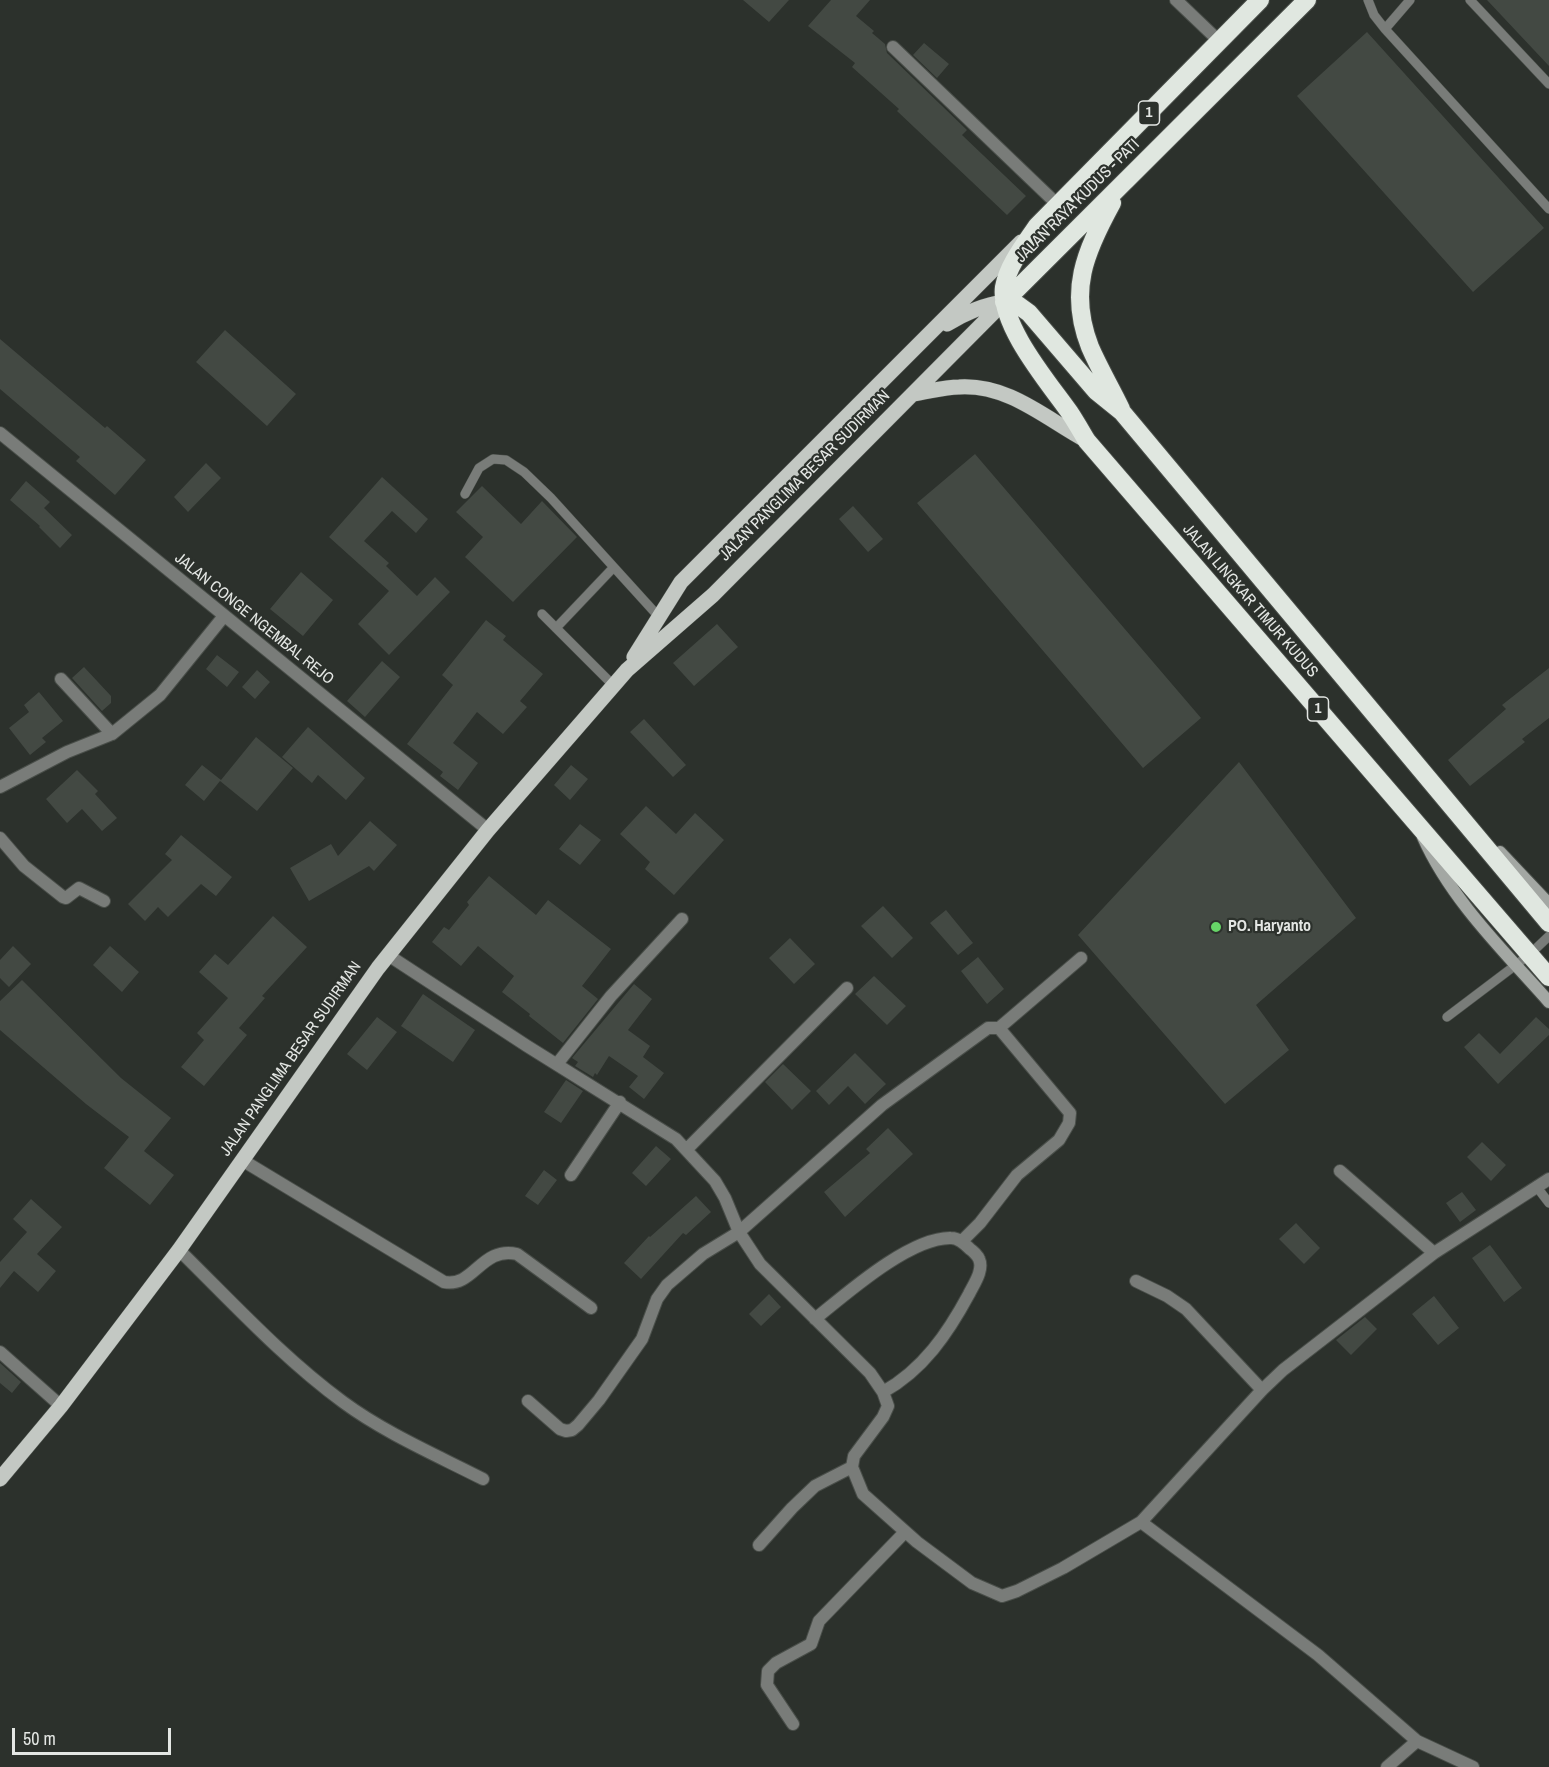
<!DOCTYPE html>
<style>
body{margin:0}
#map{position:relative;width:1549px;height:1767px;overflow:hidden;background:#2c312c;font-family:"Archivo Narrow",sans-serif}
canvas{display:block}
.scale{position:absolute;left:12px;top:1728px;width:159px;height:27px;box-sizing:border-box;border:3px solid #e4e7e4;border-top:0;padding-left:8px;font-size:18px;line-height:21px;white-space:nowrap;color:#e4e7e4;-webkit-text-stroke:4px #2c312c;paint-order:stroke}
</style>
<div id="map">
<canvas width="1549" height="1767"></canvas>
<div class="scale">50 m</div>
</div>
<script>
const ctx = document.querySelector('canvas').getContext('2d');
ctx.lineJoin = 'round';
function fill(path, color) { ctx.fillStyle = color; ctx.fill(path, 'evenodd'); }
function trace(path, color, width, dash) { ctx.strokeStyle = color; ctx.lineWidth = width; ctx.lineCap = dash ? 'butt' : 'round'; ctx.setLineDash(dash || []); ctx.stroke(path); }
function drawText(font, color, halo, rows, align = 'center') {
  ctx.font = font + ' "Archivo Narrow",sans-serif'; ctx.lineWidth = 4.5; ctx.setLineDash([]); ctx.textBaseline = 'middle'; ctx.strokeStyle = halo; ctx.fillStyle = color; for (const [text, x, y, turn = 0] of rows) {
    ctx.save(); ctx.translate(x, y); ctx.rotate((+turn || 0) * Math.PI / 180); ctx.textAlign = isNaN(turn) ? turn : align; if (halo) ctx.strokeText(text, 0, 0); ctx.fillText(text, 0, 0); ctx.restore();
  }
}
fill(new Path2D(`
 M 743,0 L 789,0 L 769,22 Z
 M 831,0 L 870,0 L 856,16 L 874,31 L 872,33 L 885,44 L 887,53 L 967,130 L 962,135 L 1026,196 L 1007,215 L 897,111 L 899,109 L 852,67 L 855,63 L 808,26 Z
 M 1487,0 L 1549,0 L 1549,66 Z
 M 1367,32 L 1544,228 L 1473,292 L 1297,96 Z
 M 924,43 L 949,64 L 937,78 L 913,55 Z
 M 225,330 L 296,394 L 267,426 L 196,362 Z
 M 0,339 L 105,428 L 107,426 L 146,460 L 115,495 L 76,461 L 80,457 L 0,389 Z
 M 975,454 L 1201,718 L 1143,768 L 917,503 Z
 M 206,463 L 221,478 L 188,512 L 174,497 Z
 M 382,477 L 428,519 L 416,533 L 392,511 L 364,541 L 389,563 L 386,566 L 417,596 L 435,577 L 450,592 L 389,655 L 358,624 L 389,591 L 329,537 Z
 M 26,481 L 50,502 L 44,508 L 72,535 L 60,548 L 39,527 L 40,526 L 10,500 Z
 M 482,486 L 521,524 L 542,501 L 577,537 L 513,602 L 465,557 L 483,537 L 456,512 Z
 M 853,506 L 883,539 L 868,552 L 839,519 Z
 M 301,572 L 333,600 L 303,636 L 270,609 Z
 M 486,620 L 506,636 L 503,640 L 543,674 L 520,701 L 527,707 L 503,734 L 477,712 L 453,743 L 478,763 L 458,790 L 440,776 L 443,772 L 407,744 L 453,685 L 442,675 Z
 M 717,624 L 738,647 L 694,686 L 673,663 Z
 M 217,655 L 239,672 L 227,687 L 206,669 Z
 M 382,661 L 400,677 L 365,717 L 347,701 Z
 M 84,667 L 111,696 L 111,703 L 102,711 L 72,678 Z
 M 1549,668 L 1549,718 L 1522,739 L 1525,742 L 1470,786 L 1448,760 L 1506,709 L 1502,705 Z
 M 257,670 L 270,682 L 255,699 L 242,687 Z
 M 39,692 L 63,721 L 42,738 L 46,742 L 30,755 L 9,728 L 29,712 L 24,705 Z
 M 644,719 L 686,765 L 673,777 L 630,732 Z
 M 308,727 L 365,778 L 346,800 L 318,775 L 312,783 L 282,757 Z
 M 256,737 L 293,768 L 257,811 L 220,781 L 204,801 L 185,785 L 202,765 L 221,780 Z
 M 1239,762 L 1356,918 L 1256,1005 L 1289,1050 L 1225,1104 L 1078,935 Z
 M 571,765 L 588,779 L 570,800 L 554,785 Z
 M 77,770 L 98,791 L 95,794 L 117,818 L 102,831 L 82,809 L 67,823 L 46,799 Z
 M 646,806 L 676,834 L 695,813 L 724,840 L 674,895 L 645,869 L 650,862 L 620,834 Z
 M 370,821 L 397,845 L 374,871 L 369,866 L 309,901 L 290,868 L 331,844 L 338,856 Z
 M 580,824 L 601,840 L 580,865 L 559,849 Z
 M 181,835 L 232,877 L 216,896 L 201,884 L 168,917 L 158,907 L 145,921 L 128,904 L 172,860 L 165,854 Z
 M 489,876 L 536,915 L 548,900 L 611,949 L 582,986 L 598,999 L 563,1043 L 529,1016 L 530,1014 L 502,992 L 514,976 L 478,946 L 461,966 L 432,942 L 444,927 L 449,930 L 469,905 L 467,902 Z
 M 883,906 L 913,938 L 892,958 L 861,926 Z
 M 946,910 L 973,943 L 958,955 L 930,923 Z
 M 273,916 L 307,947 L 262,996 L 265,998 L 239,1028 L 247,1035 L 204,1086 L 181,1067 L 204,1040 L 197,1033 L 228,998 L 199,972 L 215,954 L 228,965 Z
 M 790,938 L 815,964 L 794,984 L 769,958 Z
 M 13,946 L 31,964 L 9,987 L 0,978 L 0,960 Z
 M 110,946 L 139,972 L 122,992 L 93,965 Z
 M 978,957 L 1004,989 L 987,1004 L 961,971 Z
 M 874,976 L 906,1006 L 887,1025 L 855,994 Z
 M 22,980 L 121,1078 L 171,1118 L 144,1151 L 174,1175 L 150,1205 L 104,1168 L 129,1137 L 86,1104 L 0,1030 L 0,1001 Z
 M 634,984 L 652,999 L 628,1030 L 650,1046 L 643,1057 L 664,1073 L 644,1099 L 629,1087 L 638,1076 L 609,1056 L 597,1075 L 595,1073 L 593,1077 L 575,1066 L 578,1062 L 572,1058 Z
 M 423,994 L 475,1030 L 453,1062 L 401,1026 Z
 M 377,1017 L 397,1032 L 367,1070 L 347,1054 Z
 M 1536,1017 L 1549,1029 L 1549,1035 L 1498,1084 L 1464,1047 L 1479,1033 L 1500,1054 Z
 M 855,1053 L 886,1084 L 865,1104 L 848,1086 L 829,1105 L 816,1091 Z
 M 783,1064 L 811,1091 L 792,1110 L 765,1082 Z
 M 566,1080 L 583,1091 L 561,1123 L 544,1112 Z
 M 888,1128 L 913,1154 L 845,1217 L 824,1192 L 870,1153 L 866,1149 Z
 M 1482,1142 L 1506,1165 L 1491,1181 L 1467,1157 Z
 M 656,1146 L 671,1159 L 646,1186 L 632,1173 Z
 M 544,1170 L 557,1180 L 538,1205 L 525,1196 Z
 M 1462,1192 L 1476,1210 L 1460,1222 L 1446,1203 Z
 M 696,1196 L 711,1212 L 686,1235 L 683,1233 L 641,1279 L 624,1263 L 649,1236 L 650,1237 Z
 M 31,1199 L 62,1227 L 37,1254 L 56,1271 L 38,1292 L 14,1271 L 0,1288 L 0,1262 L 27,1232 L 13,1219 Z
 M 1296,1223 L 1320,1248 L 1304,1264 L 1279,1239 Z
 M 1490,1245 L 1522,1288 L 1504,1302 L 1472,1258 Z
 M 769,1294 L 781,1307 L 761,1326 L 749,1314 Z
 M 1434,1296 L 1459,1328 L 1438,1345 L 1412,1314 Z
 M 1365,1317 L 1377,1329 L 1351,1355 L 1336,1340 Z
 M 0,1363 L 21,1382 L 12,1393 L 0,1383 Z`), '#434943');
const lane = new Path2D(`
 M 1368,0 L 1374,15 L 1385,29 L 1549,209
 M 1470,0 L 1549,84
 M 1385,29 L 1410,0
 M 465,494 L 479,468 L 493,459 L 506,460 L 524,472 L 551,498 L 659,617
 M 542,614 L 613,685
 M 556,628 L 613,568
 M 1447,1017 L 1529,955 L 1549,936
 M 1536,1186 L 1549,1203`);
const street = new Path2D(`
 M 1176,0 L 1219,41
 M 893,47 L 1058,205
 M 0,433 L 488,830
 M 61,679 L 112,734
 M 0,787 L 67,752 L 112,734 L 160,695 L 224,616
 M 0,838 L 24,866 L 63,897 L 66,898 L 79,888 L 104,901
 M 388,955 L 527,1046 L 676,1139 L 715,1181 L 725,1198 L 739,1232 L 760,1264 L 870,1373 L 883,1392 L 888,1406 L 883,1417 L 854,1456 L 852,1467 L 863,1494 L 917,1542 L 972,1583 L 1002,1596 L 1017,1591 L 1063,1568 L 1141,1522 L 1262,1390 L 1283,1370 L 1434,1253 L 1549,1179
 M 999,1028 L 1081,958
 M 557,1064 L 611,996 L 682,919
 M 687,1149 L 847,988
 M 242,1160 L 444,1282 C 474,1288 481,1246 517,1254 L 591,1308
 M 1340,1171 L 1434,1253
 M 571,1175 L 620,1102
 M 179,1250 C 232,1302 283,1358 343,1402 C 385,1433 436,1455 483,1479
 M 1136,1281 L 1167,1296 L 1186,1309 L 1262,1390
 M 815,1319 C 846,1294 910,1237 951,1238 C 959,1238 965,1244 970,1249 C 973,1251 978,1256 979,1259 C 984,1270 974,1284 969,1294 C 948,1333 923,1370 883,1392
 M 0,1352 L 61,1406
 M 528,1401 L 560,1429 L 566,1431 L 572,1430 L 578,1425 L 599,1400 L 642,1339 L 657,1299 L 667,1285 L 703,1254 L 739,1232 L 882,1105 L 988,1028 L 999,1028 L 1070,1113 L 1069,1123 L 1059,1140 L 1017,1175 L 980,1223 L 962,1241
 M 1141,1522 L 1318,1655 L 1417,1741 L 1387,1767
 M 759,1545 L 792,1508 L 815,1486 L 852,1467
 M 793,1724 L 767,1685 L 768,1671 L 776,1663 L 811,1644 L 819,1621 L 905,1532
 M 1417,1741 L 1473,1767`);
const secondary = new Path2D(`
 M 1423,837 C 1451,900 1504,951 1549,1002
 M 1500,852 L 1549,904`);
const primary = new Path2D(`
 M 947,324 C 965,313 983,305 1004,302
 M 913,394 C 928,392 944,387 959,387 C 1009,384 1046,419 1087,441
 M 634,657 L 681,582 L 1021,242
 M 0,1479 L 61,1406 L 179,1250 L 378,968 L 488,830 L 627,670 L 713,595 L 1004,302`);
const highway = new Path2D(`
 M 1260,0 L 1037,226 C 1025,244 1008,265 1004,287 C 999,325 1049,383 1070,413 C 1076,422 1081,431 1087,441 L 1549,977
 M 1112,203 C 1085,252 1068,291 1090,347 C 1099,368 1111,388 1121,409
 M 1004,302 L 1018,305 L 1029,313 L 1096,391 L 1122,412 L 1549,923
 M 1004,302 L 1307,0`);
trace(lane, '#494e49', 10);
trace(street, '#494e49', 14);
trace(secondary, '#494e49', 14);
trace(primary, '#494e49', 16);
trace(highway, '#494e49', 20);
trace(lane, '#797c79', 9);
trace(street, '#797c79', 12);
trace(secondary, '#a3a7a3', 12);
trace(primary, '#c3c8c3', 15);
trace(highway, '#e0e7e0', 18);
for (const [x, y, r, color] of [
 [1216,927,6,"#66d467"]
]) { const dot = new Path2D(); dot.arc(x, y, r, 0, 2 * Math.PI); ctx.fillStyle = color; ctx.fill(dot); trace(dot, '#2c312c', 2); }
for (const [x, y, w] of [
 [1149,113,21],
 [1318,709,21]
]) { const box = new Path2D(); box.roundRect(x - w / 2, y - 12, w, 24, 4.5); ctx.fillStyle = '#2c312c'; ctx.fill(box); trace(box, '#e4e7e4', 1.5); }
drawText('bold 15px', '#e4e7e4', null, [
 ["1",1149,113],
 ["1",1318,709]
]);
drawText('16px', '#e4e7e4', '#2c312c', [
 ["JALAN RAYA KUDUS - PATI",1078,201,-45],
 ["JALAN PANGLIMA BESAR SUDIRMAN",805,476,-45],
 ["JALAN LINGKAR TIMUR KUDUS",1250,601,49],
 ["JALAN CONGE NGEMBAL REJO",254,619,39],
 ["JALAN PANGLIMA BESAR SUDIRMAN",291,1059,-55]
]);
drawText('bold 16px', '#e4e7e4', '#2c312c', [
 ["PO. Haryanto",1228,927]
], 'left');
</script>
